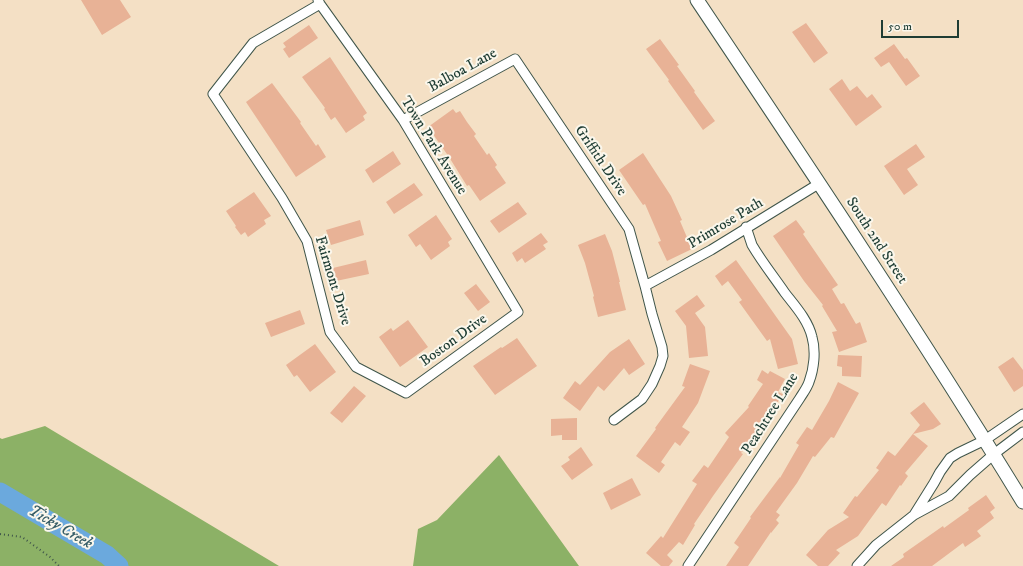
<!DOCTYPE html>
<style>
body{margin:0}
#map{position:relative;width:1023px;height:566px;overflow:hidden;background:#f4e0c5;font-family:"IM FELL DW Pica",serif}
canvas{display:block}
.scale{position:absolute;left:881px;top:20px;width:78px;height:18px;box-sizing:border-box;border:2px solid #1f3d34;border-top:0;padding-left:5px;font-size:12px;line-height:14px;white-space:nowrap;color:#1f3d34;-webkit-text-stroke:3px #fbf7ec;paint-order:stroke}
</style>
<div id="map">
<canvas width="1023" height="566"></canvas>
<div class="scale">50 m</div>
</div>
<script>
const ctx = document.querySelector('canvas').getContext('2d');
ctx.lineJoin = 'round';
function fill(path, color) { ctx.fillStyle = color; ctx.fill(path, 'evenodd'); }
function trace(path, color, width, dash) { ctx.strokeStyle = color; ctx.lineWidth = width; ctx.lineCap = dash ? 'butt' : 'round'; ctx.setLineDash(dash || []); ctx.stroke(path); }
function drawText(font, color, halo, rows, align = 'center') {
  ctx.font = font + ' "IM FELL DW Pica",serif'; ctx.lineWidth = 4; ctx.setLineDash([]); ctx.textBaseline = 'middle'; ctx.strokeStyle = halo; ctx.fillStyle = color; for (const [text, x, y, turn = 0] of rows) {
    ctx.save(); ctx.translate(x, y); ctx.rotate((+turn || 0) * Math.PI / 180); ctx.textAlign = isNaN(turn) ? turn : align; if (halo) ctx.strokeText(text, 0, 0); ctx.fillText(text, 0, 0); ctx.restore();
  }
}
fill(new Path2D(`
 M 45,426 L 279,566 L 0,566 L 0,438 L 2,439 Z
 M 499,455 L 579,566 L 413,566 L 418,529 L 437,520 Z`), '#8cb166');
trace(new Path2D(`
 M 0,492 L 107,555 L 119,566`), '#6ba9dd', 19);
fill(new Path2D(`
 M 81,0 L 120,0 L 131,17 L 102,35 Z
 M 806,23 L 828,53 L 814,63 L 792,32 Z
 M 309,25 L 318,38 L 289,58 L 283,49 L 286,47 L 283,43 Z
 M 660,39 L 679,65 L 677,66 L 695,91 L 694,92 L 715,121 L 703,130 L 668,81 L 669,80 L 646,49 Z
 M 894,44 L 905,59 L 907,58 L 920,76 L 906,86 L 889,62 L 881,67 L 874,58 Z
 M 330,57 L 367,113 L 363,116 L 365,120 L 346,133 L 335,117 L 331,120 L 324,109 L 325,108 L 302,77 Z
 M 842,79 L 850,91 L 857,86 L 867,98 L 872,94 L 882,107 L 856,126 L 829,89 Z
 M 272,83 L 301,122 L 300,123 L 316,146 L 318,144 L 326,157 L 296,177 L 246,102 Z
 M 453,109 L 456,113 L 460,111 L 467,122 L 476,134 L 474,136 L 487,155 L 489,153 L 497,165 L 495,167 L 506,183 L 480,201 L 469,185 L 467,186 L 449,157 L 428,127 Z
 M 916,144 L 925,157 L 907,169 L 918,185 L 904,195 L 884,166 Z
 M 393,151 L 401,164 L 373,183 L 365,170 Z
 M 643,153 L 671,196 L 682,220 L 680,221 L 692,249 L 667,261 L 658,242 L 661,241 L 645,204 L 643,205 L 619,170 Z
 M 414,183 L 423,195 L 394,214 L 386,202 Z
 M 254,192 L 271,216 L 264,220 L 266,224 L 248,237 L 245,232 L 241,235 L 235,227 L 236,226 L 226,211 Z
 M 518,202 L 527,214 L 499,233 L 490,221 Z
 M 436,215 L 452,239 L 448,242 L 450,246 L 431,260 L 420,244 L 416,247 L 408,235 Z
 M 360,220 L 364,235 L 331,245 L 326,230 Z
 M 796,220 L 805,232 L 803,234 L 838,285 L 832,289 L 841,304 L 844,303 L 856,324 L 860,322 L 867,342 L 839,352 L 832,332 L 837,331 L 822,306 L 823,305 L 804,281 L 773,236 Z
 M 541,233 L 548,242 L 543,245 L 546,249 L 525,263 L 522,258 L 517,262 L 512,253 Z
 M 605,234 L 612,251 L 620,282 L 619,282 L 626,310 L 598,317 L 593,297 L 594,296 L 585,263 L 578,245 Z
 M 366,260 L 369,274 L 336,281 L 333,268 Z
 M 736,260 L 792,339 L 798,364 L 778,369 L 770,339 L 767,341 L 739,302 L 742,300 L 728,281 L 722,286 L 715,276 Z
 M 476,284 L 490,302 L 478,311 L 464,293 Z
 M 697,295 L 705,306 L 695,313 L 705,327 L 708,356 L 689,358 L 686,326 L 675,311 Z
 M 300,310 L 305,324 L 271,337 L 265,323 Z
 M 408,320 L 428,347 L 400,367 L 379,337 L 391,328 L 393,331 Z
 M 517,338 L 537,366 L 495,395 L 473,366 L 501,347 L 502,348 Z
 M 629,339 L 645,364 L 629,375 L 624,368 L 604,391 L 598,386 L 580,411 L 563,398 L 575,381 L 580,385 L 610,352 Z
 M 315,344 L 336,372 L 310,392 L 297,375 L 294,377 L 286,365 Z
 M 838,355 L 862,356 L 861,377 L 842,376 L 842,367 L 837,366 Z
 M 1013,357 L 1023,370 L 1023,386 L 1014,392 L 998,367 Z
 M 690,364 L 710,371 L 698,403 L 682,427 L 690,432 L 680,446 L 675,442 L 661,462 L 665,465 L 659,473 L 636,456 L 656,429 L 655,428 L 685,387 L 682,386 Z
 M 762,370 L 768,374 L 770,371 L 785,379 L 778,392 L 783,394 L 756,435 L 756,436 L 741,453 L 743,454 L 713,496 L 694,524 L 695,525 L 683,545 L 679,542 L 667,555 L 673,561 L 669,566 L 661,566 L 646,553 L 661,536 L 663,538 L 697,484 L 692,481 L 704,465 L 708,468 L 729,437 L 725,433 L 749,407 L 748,406 L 763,384 L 757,380 Z
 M 838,382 L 859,393 L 834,438 L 831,437 L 815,457 L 813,456 L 797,483 L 776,512 L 780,515 L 776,520 L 779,523 L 771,533 L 771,532 L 748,566 L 726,566 L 739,547 L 734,543 L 751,518 L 750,517 L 780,477 L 780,478 L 799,445 L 796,443 L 807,427 L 812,430 L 829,401 Z
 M 354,386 L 366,396 L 342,423 L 330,413 Z
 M 924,402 L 941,424 L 933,429 L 913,434 L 928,446 L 905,473 L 908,476 L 901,486 L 900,485 L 886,506 L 882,503 L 858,536 L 836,550 L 840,553 L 828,566 L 818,566 L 806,555 L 828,530 L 849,517 L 843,513 L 855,496 L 857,497 L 879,470 L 876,468 L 888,451 L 895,456 L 920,425 L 910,413 Z
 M 577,418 L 577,440 L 562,440 L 562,435 L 551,436 L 551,419 Z
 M 581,447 L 593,465 L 572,480 L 561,466 L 570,460 L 568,457 Z
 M 632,478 L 641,495 L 611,510 L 603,493 Z
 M 986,495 L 995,508 L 990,512 L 994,518 L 977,531 L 981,536 L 965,547 L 963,543 L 932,566 L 891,566 L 904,557 L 903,554 L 943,526 L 944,528 L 969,510 L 968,508 Z`), '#e8b296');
const street = new Path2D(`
 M 318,0 L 320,4 L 403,120 L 518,312 L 406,393 L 356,367 L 330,332 L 307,241 L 282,198 L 213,94 L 253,43 L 320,4
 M 403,120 L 515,59 L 629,229 L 645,286 L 652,314 L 662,347 L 663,356 L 660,366 L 652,384 L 642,399 L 614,420
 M 645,286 L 711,250 L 820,183
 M 914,515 L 934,483 L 940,472 L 950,458 L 958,453 L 985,440 L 1023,414
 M 688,566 L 800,398 C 803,393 807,388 809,382 C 814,369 816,351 812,337 C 808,320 795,306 785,293 C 774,277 762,262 752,245 C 750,239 748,233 746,227
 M 857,566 L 876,545 L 914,515 L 949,496 L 970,475 L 994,454 L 1023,432`);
const secondary = new Path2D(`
 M 697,0 C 808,166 919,332 1023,502`);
trace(street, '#3f554a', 11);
trace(secondary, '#3f554a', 15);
trace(new Path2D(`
 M 0,534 L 22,537 L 50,557 L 59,566`), '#3f554a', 2, [1, 3]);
trace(street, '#fff', 9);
trace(secondary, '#fff', 13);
drawText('15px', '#1f3d34', '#fbf7ec', [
 ["Balboa Lane",463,71,-29],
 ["Town Park Avenue",433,146,58],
 ["Griffith Drive",600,161,56],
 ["Primrose Path",726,224,-31],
 ["South 2nd Street",876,241,57],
 ["Fairmont Drive",332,281,73],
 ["Boston Drive",454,341,-36],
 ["Peachtree Lane",771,414,-58]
]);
drawText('italic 16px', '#365d67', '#fbf7ec', [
 ["Ticky Creek",60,528,30]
]);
</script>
